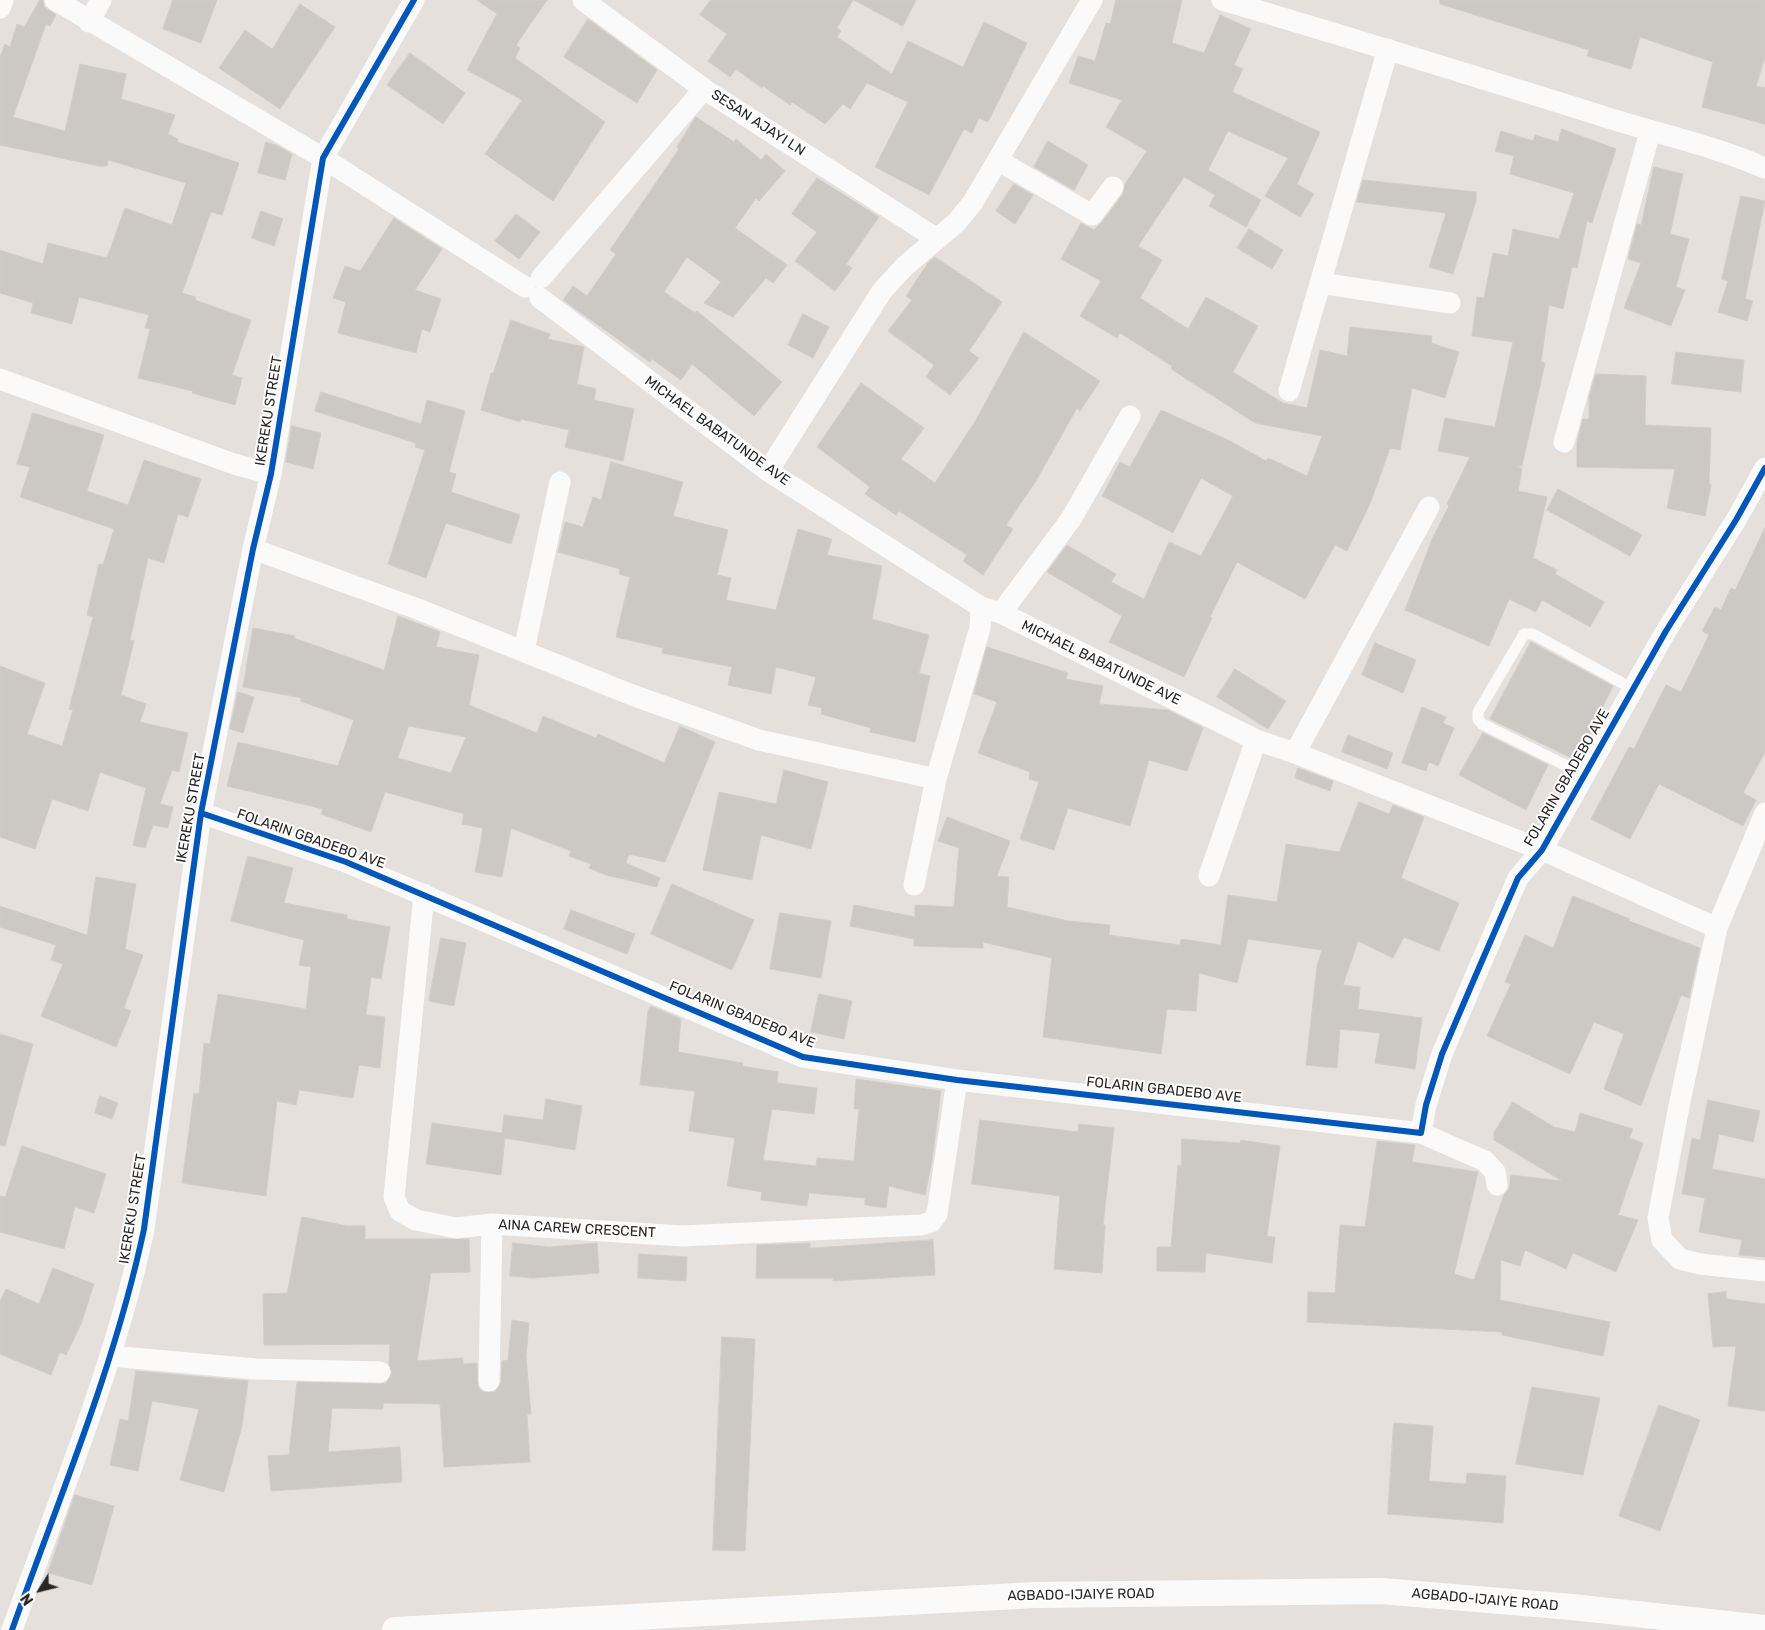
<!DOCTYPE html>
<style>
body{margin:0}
#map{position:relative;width:1765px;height:1630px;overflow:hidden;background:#e6e0dc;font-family:Rubik,sans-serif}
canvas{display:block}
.north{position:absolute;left:15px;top:1565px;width:50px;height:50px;-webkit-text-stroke:4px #fff;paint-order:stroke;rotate:234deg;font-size:14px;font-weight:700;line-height:20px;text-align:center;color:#272727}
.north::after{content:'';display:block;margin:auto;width:18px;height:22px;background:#272727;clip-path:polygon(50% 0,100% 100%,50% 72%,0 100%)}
</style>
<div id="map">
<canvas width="1765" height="1630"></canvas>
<div class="north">N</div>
</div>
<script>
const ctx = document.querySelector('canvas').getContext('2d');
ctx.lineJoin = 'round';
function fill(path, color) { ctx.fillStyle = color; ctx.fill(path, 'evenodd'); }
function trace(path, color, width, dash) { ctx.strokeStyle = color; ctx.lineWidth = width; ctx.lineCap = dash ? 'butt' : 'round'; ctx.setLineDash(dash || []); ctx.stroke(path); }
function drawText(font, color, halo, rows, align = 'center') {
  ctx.font = font + ' Rubik,sans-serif'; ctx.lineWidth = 4; ctx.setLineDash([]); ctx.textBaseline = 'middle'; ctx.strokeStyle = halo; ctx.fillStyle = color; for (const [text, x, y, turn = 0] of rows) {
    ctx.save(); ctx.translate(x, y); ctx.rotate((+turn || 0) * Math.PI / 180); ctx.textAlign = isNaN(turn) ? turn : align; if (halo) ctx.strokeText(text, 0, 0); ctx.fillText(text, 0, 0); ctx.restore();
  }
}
const building = new Path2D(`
 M 40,0 L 43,0 L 44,7 L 56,15 L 50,26 L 46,24 L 13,117 L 65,131 L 80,64 L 126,74 L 121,99 L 175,115 L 168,134 L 178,139 L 177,142 L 239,163 L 222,215 L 211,212 L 182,293 L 196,297 L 195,300 L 251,320 L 232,375 L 242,378 L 235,405 L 192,393 L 193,391 L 138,378 L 150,329 L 145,328 L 149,315 L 79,297 L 72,324 L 31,313 L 33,303 L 0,293 L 0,250 L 43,264 L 48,243 L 107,258 L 125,208 L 172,225 L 186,183 L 108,160 L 107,166 L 99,166 L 0,145 L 0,57 L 5,44 L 10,47 L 17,24 L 24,27 Z
 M 173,0 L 217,0 L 201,43 L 163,29 Z
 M 477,0 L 547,0 L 516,45 L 520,48 L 515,58 L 605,122 L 553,201 L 485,154 L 522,100 L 467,70 L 497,14 Z
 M 711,0 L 853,0 L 837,28 L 841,31 L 837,37 L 892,74 L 908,41 L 963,67 L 984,22 L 1027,43 L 988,122 L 979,118 L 972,133 L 964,129 L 929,195 L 875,167 L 908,102 L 867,83 L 850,109 L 843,104 L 825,124 L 792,102 L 790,105 L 763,86 L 762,88 L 736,69 L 730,77 L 708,61 L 727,34 L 700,15 Z
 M 854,0 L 916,0 L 903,26 Z
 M 1116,0 L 1182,0 L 1172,43 L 1204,53 L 1220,15 L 1251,29 L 1234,65 L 1243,69 L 1232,92 L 1320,132 L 1297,184 L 1314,194 L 1300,217 L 1265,196 L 1288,158 L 1228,131 L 1208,170 L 1261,200 L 1246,227 L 1209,206 L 1215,195 L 1184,177 L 1138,246 L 1162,260 L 1140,298 L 1188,329 L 1206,297 L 1258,326 L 1233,372 L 1283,403 L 1307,408 L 1320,350 L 1347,356 L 1350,327 L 1432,336 L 1431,343 L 1459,352 L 1445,398 L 1412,388 L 1400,450 L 1390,448 L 1370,504 L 1347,551 L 1335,545 L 1305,599 L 1237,562 L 1210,617 L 1212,618 L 1184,677 L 1109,642 L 1122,616 L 1047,572 L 1067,545 L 1116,574 L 1111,582 L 1144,599 L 1169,542 L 1201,556 L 1233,496 L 1201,478 L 1173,533 L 1102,496 L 1120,462 L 1130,467 L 1161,410 L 1228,440 L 1266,461 L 1268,458 L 1307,476 L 1322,436 L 1255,423 L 1171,369 L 1172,366 L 1120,333 L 1117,338 L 1080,316 L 1101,281 L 1061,259 L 1081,223 L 1094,230 L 1102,222 L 1123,194 L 1125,184 L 1147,151 L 1106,127 L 1122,100 L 1069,83 L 1078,56 L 1095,61 L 1106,23 L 1110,24 Z
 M 1440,0 L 1765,0 L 1765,57 L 1756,86 L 1765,88 L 1765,124 L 1702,107 L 1713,62 L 1640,37 L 1631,69 L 1587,56 L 1589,50 L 1440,4 Z
 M 300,4 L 335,27 L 280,109 L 219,68 L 245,30 L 272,49 Z
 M 588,19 L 657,70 L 637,103 L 564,57 Z
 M 410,53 L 465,93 L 443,124 L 387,85 Z
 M 696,117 L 734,142 L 736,139 L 761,160 L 766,154 L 785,171 L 759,201 L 756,198 L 735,228 L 787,265 L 773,283 L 766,278 L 733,317 L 704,303 L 721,282 L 687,257 L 664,292 L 695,313 L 697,311 L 782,382 L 754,416 L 692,364 L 681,380 L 652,359 L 650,362 L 563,300 L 573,286 L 587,296 L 616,254 L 610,250 L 679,149 L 677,147 Z
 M 1562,129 L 1616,149 L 1592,223 L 1587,221 L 1577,268 L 1572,267 L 1563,309 L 1549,305 L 1541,362 L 1545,363 L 1522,466 L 1517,466 L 1522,469 L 1518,491 L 1547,497 L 1533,558 L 1557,570 L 1555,574 L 1604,602 L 1590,627 L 1542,600 L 1536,612 L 1509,599 L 1489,646 L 1405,610 L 1433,537 L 1449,506 L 1447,504 L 1470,457 L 1438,451 L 1445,418 L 1495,427 L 1513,342 L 1472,336 L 1477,297 L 1484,298 L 1493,253 L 1508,256 L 1513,229 L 1559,239 L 1574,193 L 1510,174 L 1514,156 L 1495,151 L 1501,131 L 1533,141 L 1535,135 L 1558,142 Z
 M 1048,141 L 1088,165 L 1074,190 L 1034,167 Z
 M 266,142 L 276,145 L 292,154 L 285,180 L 258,173 Z
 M 1654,167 L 1683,174 L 1670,234 L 1689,239 L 1676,287 L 1685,290 L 1671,326 L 1624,308 L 1641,263 L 1628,259 L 1637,224 L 1641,225 Z
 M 817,178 L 879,217 L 846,264 L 852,268 L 835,291 L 795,261 L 817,232 L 792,214 Z
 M 1363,180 L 1476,192 L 1476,201 L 1453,274 L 1429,267 L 1446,213 L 1357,202 Z
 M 1014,184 L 1033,195 L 1015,224 L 996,211 Z
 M 1741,196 L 1765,201 L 1745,299 L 1753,301 L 1747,321 L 1718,312 L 1728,281 L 1722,279 Z
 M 261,211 L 283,219 L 274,246 L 252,238 Z
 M 516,214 L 540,232 L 519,259 L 495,241 Z
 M 394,218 L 442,249 L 415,290 L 441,299 L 430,332 L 422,329 L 416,353 L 338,333 L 346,302 L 333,298 L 345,266 L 360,271 Z
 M 1249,229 L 1283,250 L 1272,269 L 1237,248 Z
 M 935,257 L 1002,302 L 969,351 L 979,358 L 950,395 L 926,377 L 934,365 L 888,331 L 912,300 L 906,296 L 928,263 Z
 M 803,314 L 829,327 L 813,358 L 788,345 Z
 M 511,320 L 550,334 L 548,339 L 584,347 L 577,384 L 596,389 L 594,400 L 634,409 L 623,461 L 565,447 L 569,430 L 521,419 L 520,422 L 481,410 L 491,373 L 493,373 Z
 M 1024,332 L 1100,381 L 1080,411 L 1077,408 L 1036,481 L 1006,525 L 1013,529 L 983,575 L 963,561 L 967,555 L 899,511 L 896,515 L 865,494 L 870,487 L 817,447 L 861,383 L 924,428 L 901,459 L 935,483 L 976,420 Z
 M 1676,352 L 1744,360 L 1741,392 L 1672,384 Z
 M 1596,374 L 1646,376 L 1645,425 L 1711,428 L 1709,484 L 1711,485 L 1705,516 L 1667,508 L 1675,469 L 1577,467 L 1577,442 L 1583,419 L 1589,419 L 1589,397 Z
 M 321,392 L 421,424 L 427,400 L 465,411 L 449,472 L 456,474 L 451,492 L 520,515 L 511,544 L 446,523 L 426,578 L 388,564 L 425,450 L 415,447 L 416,443 L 315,411 Z
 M 33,413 L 104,435 L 87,491 L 128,505 L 144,460 L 201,479 L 188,517 L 178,514 L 164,563 L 148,558 L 130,640 L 134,641 L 121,695 L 146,704 L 140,722 L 188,733 L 179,772 L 172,770 L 160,804 L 173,807 L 168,828 L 153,825 L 145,848 L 133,845 L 146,788 L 100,772 L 88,811 L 52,799 L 35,849 L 0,837 L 0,666 L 45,683 L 27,734 L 62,746 L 73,710 L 69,709 L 93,617 L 87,615 L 99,564 L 103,565 L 114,529 L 20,497 L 30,467 L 17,464 Z
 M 292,426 L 321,433 L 313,469 L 286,462 Z
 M 611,462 L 683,482 L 673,516 L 728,530 L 717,575 L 731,578 L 726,600 L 776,610 L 798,529 L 832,539 L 827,555 L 882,566 L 872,619 L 929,635 L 919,673 L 930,676 L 915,742 L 870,732 L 871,728 L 821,714 L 822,708 L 808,705 L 816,677 L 776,667 L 771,694 L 728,685 L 732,667 L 662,653 L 663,648 L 616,637 L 630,577 L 619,574 L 620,569 L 558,552 L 565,522 L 583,527 L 593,497 L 601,500 Z
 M 1558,489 L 1642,535 L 1630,556 L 1547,510 Z
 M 1765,528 L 1765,752 L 1743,793 L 1756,800 L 1743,826 L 1659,784 L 1630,839 L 1591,819 L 1629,747 L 1634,749 L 1666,685 L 1681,692 L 1709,635 L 1702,631 L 1715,607 L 1721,610 L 1731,588 L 1735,590 Z
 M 398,616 L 440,632 L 436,647 L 479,655 L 469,705 L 537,733 L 543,716 L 596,738 L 598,734 L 664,763 L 680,726 L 715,742 L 665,862 L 629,854 L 626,863 L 660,878 L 657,887 L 606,875 L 589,868 L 591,864 L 569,856 L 571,851 L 511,828 L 502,877 L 475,872 L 483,828 L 462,824 L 464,814 L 385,792 L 371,832 L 321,814 L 323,809 L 227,786 L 238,742 L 338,766 L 354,720 L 300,701 L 302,698 L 243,687 L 253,628 L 295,636 L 294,638 L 384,670 ZM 409,726 L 466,737 L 451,773 L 398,758 Z
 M 1531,642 L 1613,686 L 1576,760 L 1490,719 Z
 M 1375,643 L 1416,660 L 1403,693 L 1362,675 Z
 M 987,647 L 1068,673 L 1066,679 L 1103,686 L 1099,704 L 1168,710 L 1203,728 L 1187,771 L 1149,760 L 1130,826 L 1068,808 L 1054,850 L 1020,839 L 1039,782 L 1029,779 L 1030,772 L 978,753 L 997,702 L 974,694 Z
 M 1235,669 L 1286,701 L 1268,729 L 1217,697 Z
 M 238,692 L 254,697 L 243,733 L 230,729 Z
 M 1422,707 L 1446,717 L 1443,723 L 1454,728 L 1438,766 L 1429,762 L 1426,771 L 1402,763 Z
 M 1483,733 L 1548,765 L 1526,810 L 1459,775 Z
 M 1348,735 L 1393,753 L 1387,769 L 1342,752 Z
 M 1298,768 L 1333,781 L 1330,791 L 1295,778 Z
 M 784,770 L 828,782 L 811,849 L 761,835 L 752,880 L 703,870 L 719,792 L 776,804 Z
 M 1359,802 L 1389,814 L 1393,805 L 1424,817 L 1401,878 L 1459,903 L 1439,951 L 1404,937 L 1393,958 L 1358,941 L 1343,985 L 1360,987 L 1358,1009 L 1422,1018 L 1415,1069 L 1375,1063 L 1380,1033 L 1340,1029 L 1337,1068 L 1306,1065 L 1317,966 L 1322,950 L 1248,939 L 1237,983 L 1199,973 L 1196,1011 L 1167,1009 L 1161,1054 L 1043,1037 L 1052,958 L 983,942 L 983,948 L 914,946 L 914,939 L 850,926 L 854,905 L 915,917 L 915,905 L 954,907 L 959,848 L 938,841 L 947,817 L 1010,841 L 997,876 L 1009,877 L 1007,907 L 1068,921 L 1110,925 L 1109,935 L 1180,945 L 1181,939 L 1221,945 L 1228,895 L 1277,902 L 1286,844 L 1339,852 Z
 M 248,856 L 293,868 L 284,903 L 347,915 L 347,919 L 390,927 L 381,979 L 371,977 L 366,1015 L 385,1017 L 380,1068 L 359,1065 L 353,1098 L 299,1090 L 296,1105 L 277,1101 L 266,1196 L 182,1183 L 194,1093 L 199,1094 L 204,1043 L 210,1044 L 218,994 L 306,1009 L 311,967 L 299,965 L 304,940 L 231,921 Z
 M 96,877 L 136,884 L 125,949 L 143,955 L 124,1008 L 131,1011 L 116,1047 L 41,1016 L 63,964 L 51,960 L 56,945 L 0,927 L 0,906 L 87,935 Z
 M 672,884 L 754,920 L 732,970 L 651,934 Z
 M 1573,896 L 1630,919 L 1629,921 L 1700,948 L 1689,998 L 1681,995 L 1641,1106 L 1604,1089 L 1624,1034 L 1594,1022 L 1570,1074 L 1487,1036 L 1511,984 L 1505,982 L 1525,935 L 1553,948 Z
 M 571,910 L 635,934 L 627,954 L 564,929 Z
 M 780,913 L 831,921 L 821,978 L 770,969 Z
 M 441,938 L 466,943 L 454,1006 L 429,1001 Z
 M 819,994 L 852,1001 L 844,1039 L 811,1032 Z
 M 651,1006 L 681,1019 L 678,1052 L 743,1063 L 742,1066 L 778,1072 L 777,1083 L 817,1088 L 814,1114 L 772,1109 L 763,1160 L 816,1166 L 817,1158 L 854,1161 L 859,1109 L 854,1109 L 856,1079 L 941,1091 L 932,1161 L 925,1195 L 889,1186 L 886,1208 L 865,1205 L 865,1198 L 809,1193 L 807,1206 L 761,1200 L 762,1192 L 727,1186 L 735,1138 L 689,1131 L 695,1091 L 640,1085 L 648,1011 Z
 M 0,1034 L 33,1044 L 5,1146 L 0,1145 Z
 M 100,1096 L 118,1103 L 112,1119 L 95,1113 Z
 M 546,1099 L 582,1106 L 575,1150 L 505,1138 L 501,1175 L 426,1164 L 432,1123 L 502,1133 L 504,1115 L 543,1120 Z
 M 1708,1100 L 1760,1111 L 1753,1142 L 1719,1134 L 1712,1169 L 1765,1179 L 1765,1257 L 1739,1255 L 1742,1240 L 1699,1232 L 1705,1198 L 1682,1194 L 1692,1138 L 1700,1140 Z
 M 1513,1102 L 1554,1127 L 1575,1132 L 1580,1113 L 1633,1129 L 1629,1138 L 1643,1143 L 1618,1215 L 1638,1220 L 1616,1272 L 1573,1253 L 1566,1269 L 1525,1250 L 1520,1266 L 1501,1260 L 1500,1300 L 1610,1322 L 1603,1356 L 1502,1335 L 1502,1332 L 1307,1322 L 1308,1292 L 1335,1293 L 1340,1225 L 1365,1227 L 1377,1141 L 1415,1145 L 1412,1162 L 1478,1172 L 1454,1274 L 1474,1280 L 1504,1195 L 1509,1189 L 1511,1175 L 1562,1181 L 1494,1140 L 1494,1133 Z
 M 980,1120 L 1078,1132 L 1079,1124 L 1114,1128 L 1103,1225 L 1105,1225 L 1102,1273 L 1054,1269 L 1060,1196 L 972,1184 Z
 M 1182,1139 L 1240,1143 L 1241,1140 L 1280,1146 L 1267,1236 L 1275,1237 L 1272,1263 L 1206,1253 L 1205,1272 L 1157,1271 L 1157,1247 L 1171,1247 L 1178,1165 L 1181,1166 Z
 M 22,1146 L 106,1174 L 94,1213 L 75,1207 L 64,1249 L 0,1232 L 0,1196 L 5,1197 Z
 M 302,1217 L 347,1226 L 365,1226 L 365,1239 L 469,1239 L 470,1272 L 431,1273 L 417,1361 L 463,1358 L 463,1364 L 477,1363 L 478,1387 L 483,1392 L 495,1392 L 501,1382 L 502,1361 L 508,1360 L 512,1320 L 529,1323 L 526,1357 L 531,1414 L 527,1414 L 530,1462 L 444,1467 L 440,1404 L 383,1403 L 383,1409 L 332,1408 L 328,1452 L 400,1447 L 402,1482 L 271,1491 L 268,1456 L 289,1455 L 297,1382 L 380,1384 L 386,1383 L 392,1373 L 389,1364 L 390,1344 L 264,1345 L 263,1294 L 287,1293 Z
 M 933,1240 L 935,1275 L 833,1281 L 833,1278 L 756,1278 L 757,1245 L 810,1243 L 810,1248 Z
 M 513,1243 L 549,1247 L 597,1243 L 599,1273 L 533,1278 L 510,1276 Z
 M 639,1254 L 687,1257 L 686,1281 L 638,1278 Z
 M 53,1268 L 94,1284 L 81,1324 L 66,1355 L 60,1352 L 51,1375 L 0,1354 L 0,1302 L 6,1289 L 39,1304 Z
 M 1726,1292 L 1726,1299 L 1765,1304 L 1765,1411 L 1728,1406 L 1736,1346 L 1713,1347 L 1708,1294 Z
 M 722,1337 L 755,1339 L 745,1551 L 713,1550 Z
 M 136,1371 L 248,1381 L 242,1426 L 224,1492 L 180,1480 L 199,1409 L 152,1401 L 138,1471 L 110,1465 L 120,1419 L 128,1421 Z
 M 1532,1387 L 1600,1398 L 1583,1475 L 1516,1464 Z
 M 1659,1405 L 1700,1420 L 1660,1531 L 1619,1516 Z
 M 1394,1423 L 1433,1426 L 1429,1481 L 1466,1484 L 1467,1473 L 1506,1476 L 1503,1523 L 1388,1514 Z
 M 75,1495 L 114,1506 L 92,1585 L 48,1573 Z`);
fill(building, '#ccc9c5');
trace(building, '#d1ccc8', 1);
trace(new Path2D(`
 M 1585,775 L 1482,724 L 1478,719 L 1478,712 L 1524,634 L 1533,634 L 1633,689`), '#fbfafa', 11);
trace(new Path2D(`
 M 55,0 L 323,158 L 525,287
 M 583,0 L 704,89 L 937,239
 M 1222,0 C 1348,37 1474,76 1599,115 C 1654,133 1712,145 1765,168
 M 0,8 L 3,0
 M 89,22 L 101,0
 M 999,161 L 1092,215 L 1113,187
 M 541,278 L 704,89
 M 1320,283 L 1450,303
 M 540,298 L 768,471 L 981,607 L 1001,613 L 1256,740 L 1295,753 L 1542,850 L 1717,928
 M 0,379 L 234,464 L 271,474
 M 1289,391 L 1388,49
 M 1564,442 L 1650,132
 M 768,471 L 882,291 L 905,266 L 957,222 L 973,202 L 1092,0
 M 253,549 L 415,608 L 632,695 L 759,740 L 936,779
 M 1001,613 L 1071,519 L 1130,416
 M 524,650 L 560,482
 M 1295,753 L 1429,507
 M 201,813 L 346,862 L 803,1057 L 957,1080 L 1421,1133 L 1426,1105 L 1442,1054 L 1475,977 L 1518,878 L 1542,850 L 1666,631 L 1736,520 L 1765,468
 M 1765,813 L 1717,928 L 1679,1106 L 1658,1218 L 1662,1240 L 1680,1259 L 1700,1264 L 1765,1271
 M 1209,876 L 1256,740
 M 914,885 L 936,779 L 980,628 L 981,607
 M 424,894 L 394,1197 L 400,1211 L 416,1220 L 456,1228 L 492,1224 L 682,1236 L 921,1225 L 931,1222 L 937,1214 L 957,1080
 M 1421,1133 L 1485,1161 L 1495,1172 L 1497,1185
 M 110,1356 L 256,1369 L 380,1372
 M 489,1381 L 492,1224
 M 12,1630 C 59,1498 115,1366 144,1229 L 201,813 L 253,549 L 271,474 L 323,158 L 414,0`), '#fbfafa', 21);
trace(new Path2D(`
 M 395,1630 L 1035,1595 L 1381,1591 L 1572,1607 L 1765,1628`), '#fbfafa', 26);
trace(new Path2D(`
 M 201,813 L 346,862 L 803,1057 L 957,1080 L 1421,1133 L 1426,1105 L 1442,1054 L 1475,977 L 1518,878 L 1542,850 L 1666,631 L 1736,520 L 1765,468
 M 12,1630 C 59,1498 115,1366 144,1229 L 201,813 L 253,549 L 271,474 L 323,158 L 414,0`), '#0057b8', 6);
drawText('14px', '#272727', '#fff', [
 ["SESAN AJAYI LN",758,123,33],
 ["IKEREKU STREET",269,411,-81],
 ["MICHAEL BABATUNDE AVE",717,431,36],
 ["MICHAEL BABATUNDE AVE",1101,663,26],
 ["FOLARIN GBADEBO AVE",1567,778,-60],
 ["IKEREKU STREET",191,808,-80],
 ["FOLARIN GBADEBO AVE",311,839,19],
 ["FOLARIN GBADEBO AVE",742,1015,22],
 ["FOLARIN GBADEBO AVE",1164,1090,6],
 ["IKEREKU STREET",133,1209,-81],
 ["AINA CAREW CRESCENT",577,1229,3],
 ["AGBADO-IJAIYE ROAD",1081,1595,-1],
 ["AGBADO-IJAIYE ROAD",1485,1600,5]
]);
</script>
